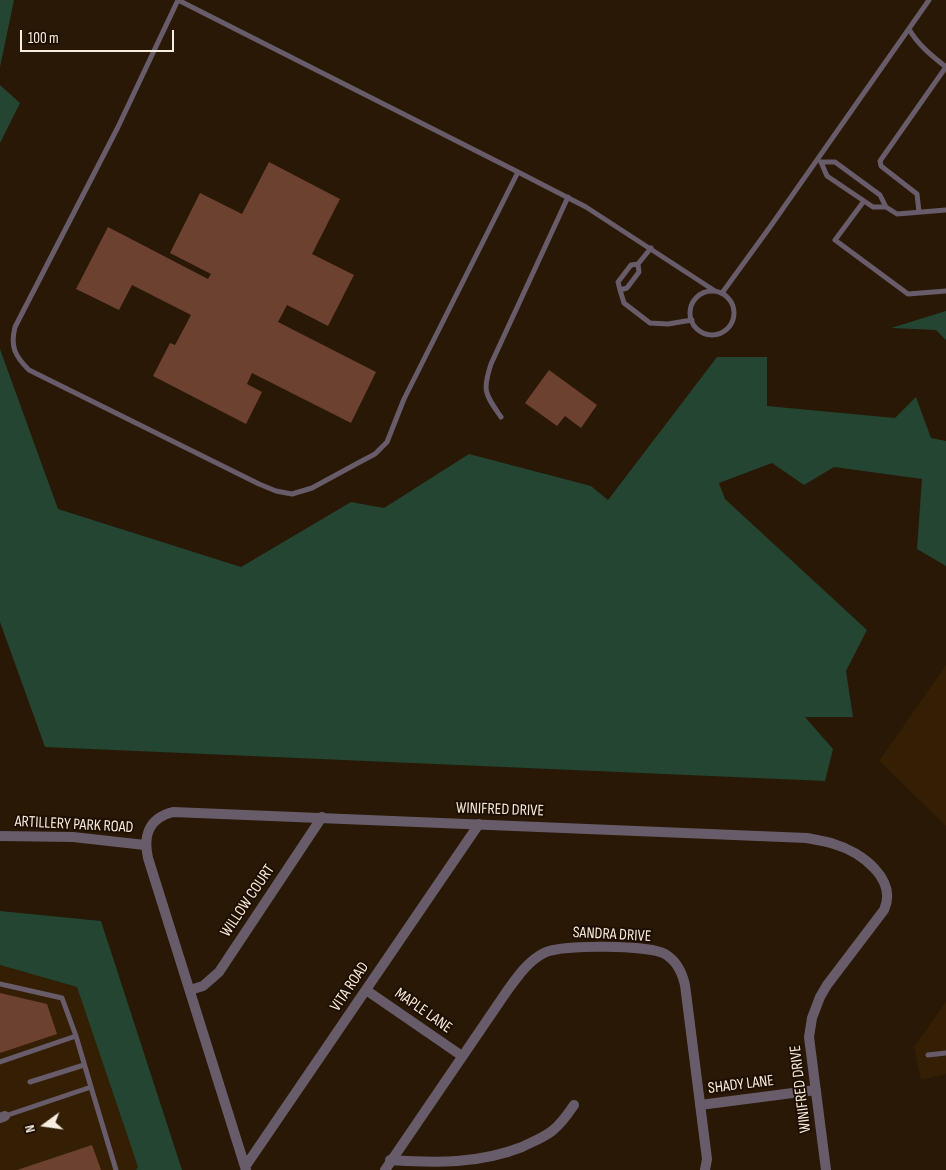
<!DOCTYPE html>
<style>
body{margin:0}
#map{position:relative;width:946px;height:1170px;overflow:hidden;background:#281805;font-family:"Sofia Sans Condensed",sans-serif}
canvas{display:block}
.north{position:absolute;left:20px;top:1100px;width:50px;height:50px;-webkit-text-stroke:4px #1e0f00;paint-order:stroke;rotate:256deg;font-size:14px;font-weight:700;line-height:20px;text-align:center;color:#f7ece0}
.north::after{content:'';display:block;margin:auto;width:18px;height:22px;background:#f7ece0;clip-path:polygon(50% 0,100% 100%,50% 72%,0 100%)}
.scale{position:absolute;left:20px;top:30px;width:154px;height:22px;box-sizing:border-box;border:2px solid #f7ece0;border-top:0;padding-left:6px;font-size:15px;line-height:18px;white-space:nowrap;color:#f7ece0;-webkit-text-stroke:4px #1e0f00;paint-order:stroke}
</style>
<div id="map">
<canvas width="946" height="1170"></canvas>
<div class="north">N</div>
<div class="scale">100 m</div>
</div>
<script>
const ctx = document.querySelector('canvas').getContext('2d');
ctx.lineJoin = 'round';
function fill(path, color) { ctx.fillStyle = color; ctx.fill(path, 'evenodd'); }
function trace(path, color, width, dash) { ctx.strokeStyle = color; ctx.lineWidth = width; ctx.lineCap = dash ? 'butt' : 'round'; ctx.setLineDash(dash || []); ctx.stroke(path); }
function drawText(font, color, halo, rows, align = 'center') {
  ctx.font = font + ' "Sofia Sans Condensed",sans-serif'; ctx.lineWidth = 4; ctx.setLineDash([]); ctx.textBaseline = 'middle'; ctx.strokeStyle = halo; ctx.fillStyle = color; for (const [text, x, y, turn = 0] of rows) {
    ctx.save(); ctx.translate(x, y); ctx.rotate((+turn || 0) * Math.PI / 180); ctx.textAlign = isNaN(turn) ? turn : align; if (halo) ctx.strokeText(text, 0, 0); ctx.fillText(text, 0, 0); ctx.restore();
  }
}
fill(new Path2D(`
 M 946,665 L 946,826 L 879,761 Z
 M 0,965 L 77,987 L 138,1167 L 136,1170 L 0,1170 Z
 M 946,1002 L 946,1074 L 921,1080 L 914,1047 Z`), '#341f05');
fill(new Path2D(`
 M 0,0 L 14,0 L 0,67 Z
 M 0,85 L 20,103 L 0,143 Z
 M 946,311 L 946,340 L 936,330 L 891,328 Z
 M 0,349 L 58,509 L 241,567 L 351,502 L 384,508 L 469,454 L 591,486 L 608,500 L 717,357 L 767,357 L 767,406 L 895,418 L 916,397 L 931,438 L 946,441 L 946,566 L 917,549 L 922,479 L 834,467 L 804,485 L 772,463 L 719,483 L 725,499 L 867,630 L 846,671 L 853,717 L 805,717 L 833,749 L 825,781 L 45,747 L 0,622 Z
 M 0,911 L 101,921 L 182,1170 L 136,1170 L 138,1167 L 77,987 L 0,965 Z`), '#234532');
fill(new Path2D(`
 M 269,162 L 340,199 L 312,254 L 354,275 L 328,326 L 287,305 L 278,322 L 376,372 L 351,423 L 252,373 L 247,384 L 262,392 L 246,424 L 153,376 L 170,343 L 175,345 L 191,315 L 132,285 L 119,310 L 76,289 L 108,227 L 208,279 L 211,274 L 170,253 L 200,193 L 242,214 Z
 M 549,370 L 597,405 L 581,428 L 565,416 L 557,426 L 525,403 Z
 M 0,993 L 47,1004 L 57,1034 L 0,1053 Z
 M 92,1145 L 101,1170 L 17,1170 Z`), '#6d412f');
trace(new Path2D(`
 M 909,29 C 918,45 932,56 946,67
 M 821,162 L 835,162 L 880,195 L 886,207 L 873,207 L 827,176 Z
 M 518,172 L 404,399 L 387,442 L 375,454 L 358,463 L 312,488 L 292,494 L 276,491 L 259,484 L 29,370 C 15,356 10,347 15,327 L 118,127 L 178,0 L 518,172 L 586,207 L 715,291
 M 864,201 L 835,240 L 908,294 L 946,291
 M 886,207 L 897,214 L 946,210
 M 919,212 L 917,194 L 881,166 L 880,161 L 946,67
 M 638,264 L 639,272 L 627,288 L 620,290 L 618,282 L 631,265 L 638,264 L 651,248
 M 620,290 L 624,303 L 650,323 L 668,324 L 692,320
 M690 313a22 22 0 1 1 44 0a22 22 0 1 1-44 0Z
 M 722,293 L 770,227 L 929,0
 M 501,417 C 485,394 482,391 491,364 L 568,197
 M 0,984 L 62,998 L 76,1036 L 91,1087
 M 928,1055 L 946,1053
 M 0,1062 L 76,1036
 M 30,1082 L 84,1065
 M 5,1116 L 91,1087 L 116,1170`), '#685b6a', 5);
trace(new Path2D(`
 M 0,836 L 73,837 L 145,845
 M 190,990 L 203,986 L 219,972 L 322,817
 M 366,990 L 462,1056
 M 700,1105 L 816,1090
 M 0,1118 L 5,1116
 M 390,1160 C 435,1163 479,1164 522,1147 C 532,1142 543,1138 552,1131 C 561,1124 568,1114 574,1105
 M 245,1167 L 479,824
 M 246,1170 L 148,858 C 143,835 149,818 173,812 L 807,838 C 816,840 825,841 834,844 C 861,852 898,879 884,910 L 827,985 L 820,997 L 812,1018 L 809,1037 L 826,1170
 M 385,1170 L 507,991 C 518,976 528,961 544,953 C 561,944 650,945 665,954 C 677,961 682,972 685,985 L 707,1159 L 705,1170`), '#685b6a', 10);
drawText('16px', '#f7ece0', '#1e0f00', [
 ["WINIFRED DRIVE",500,810,2],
 ["ARTILLERY PARK ROAD",74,825,3],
 ["WILLOW COURT",248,901,-56],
 ["SANDRA DRIVE",612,935,3],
 ["VITA ROAD",350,987,-56],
 ["MAPLE LANE",423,1011,35],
 ["SHADY LANE",741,1085,-7],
 ["WINIFRED DRIVE",801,1089,-97]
]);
</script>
